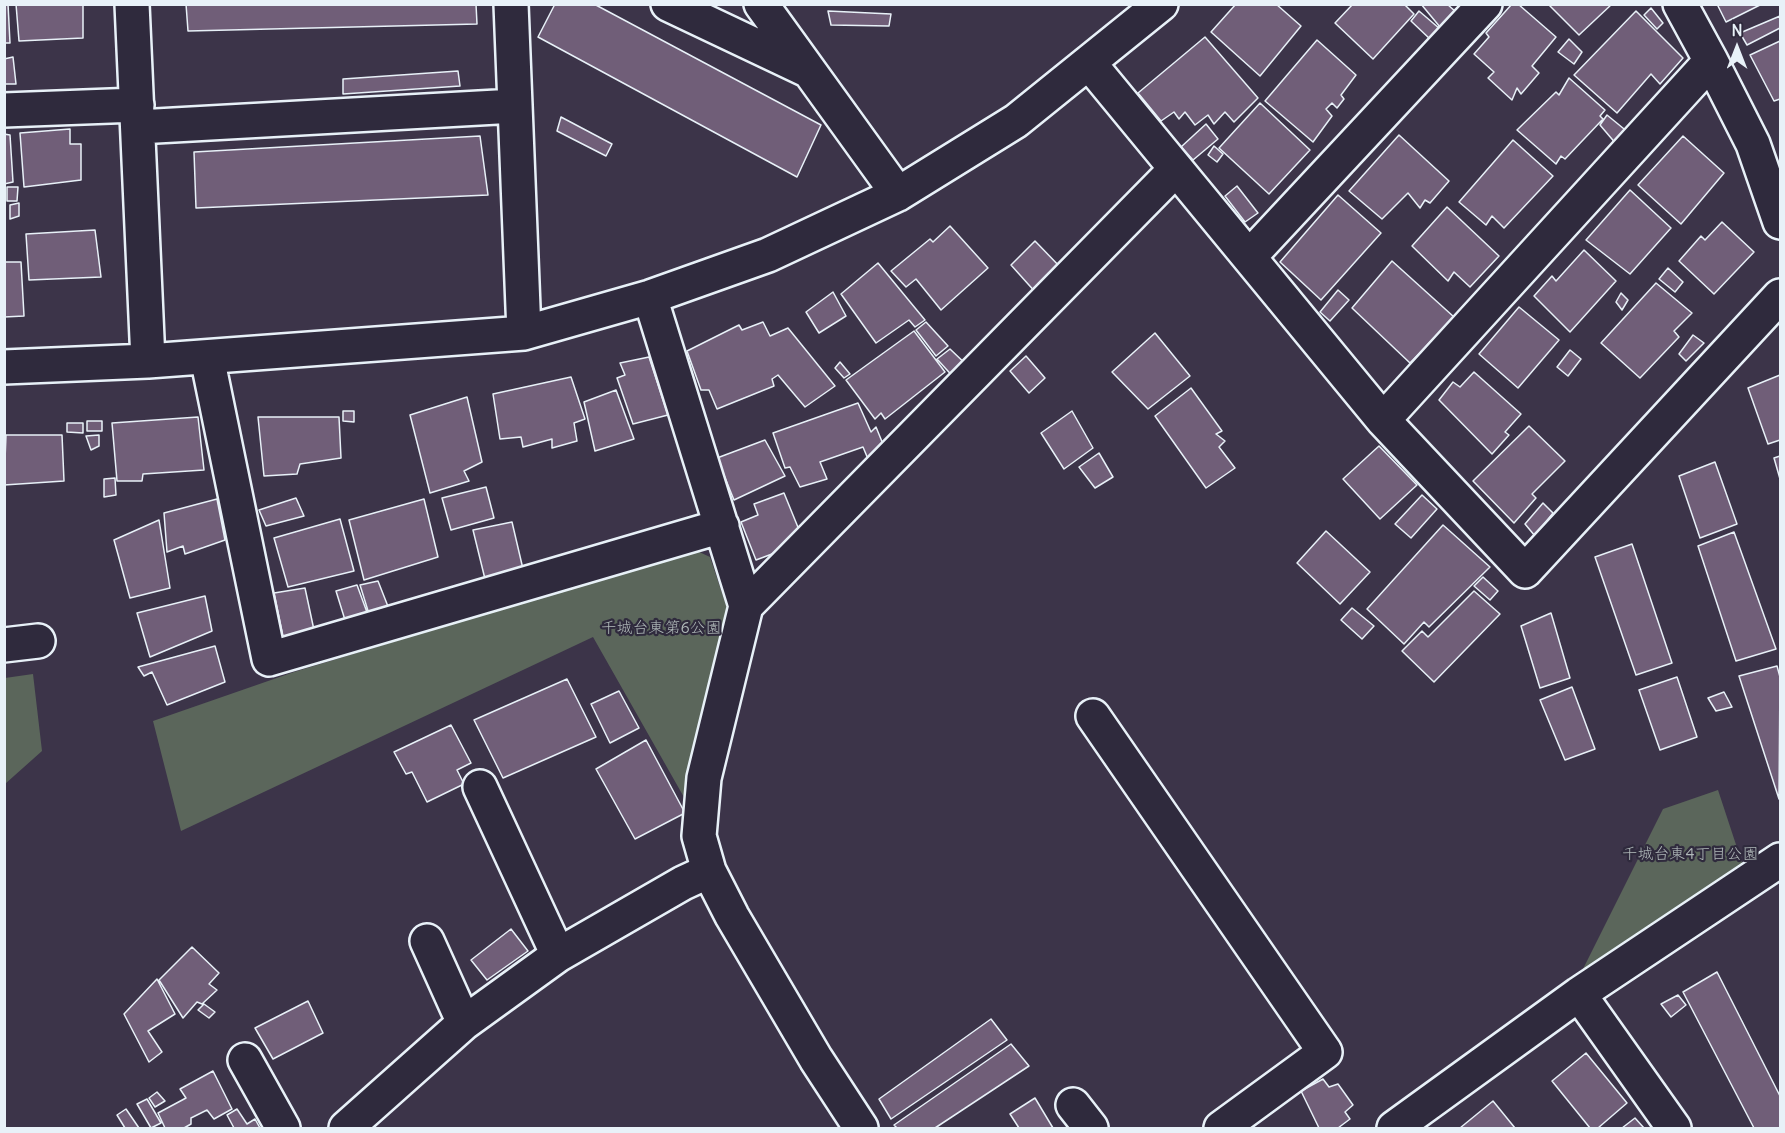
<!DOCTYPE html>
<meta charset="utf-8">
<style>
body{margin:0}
#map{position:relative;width:1785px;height:1133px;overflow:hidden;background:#3c3449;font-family:Delius,sans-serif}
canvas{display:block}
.frame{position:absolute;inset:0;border:6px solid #e8f1f8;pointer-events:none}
.north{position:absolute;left:1707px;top:18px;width:60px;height:60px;-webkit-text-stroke:4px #2f2a3d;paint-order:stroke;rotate:0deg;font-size:16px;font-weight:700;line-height:24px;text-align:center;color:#e8f1f8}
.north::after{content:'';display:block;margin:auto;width:21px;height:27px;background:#e8f1f8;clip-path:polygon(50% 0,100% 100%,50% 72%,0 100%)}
</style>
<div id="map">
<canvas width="1785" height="1133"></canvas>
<div class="frame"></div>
<div class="north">N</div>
</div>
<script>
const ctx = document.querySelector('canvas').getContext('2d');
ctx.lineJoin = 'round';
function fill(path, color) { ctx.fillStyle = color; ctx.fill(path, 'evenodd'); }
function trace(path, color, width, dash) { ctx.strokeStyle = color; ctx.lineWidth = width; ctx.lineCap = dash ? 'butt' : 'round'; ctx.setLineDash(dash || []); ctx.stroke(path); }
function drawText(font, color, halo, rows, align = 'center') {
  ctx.font = font + ' Delius,"Klee One",sans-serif'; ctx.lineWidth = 4.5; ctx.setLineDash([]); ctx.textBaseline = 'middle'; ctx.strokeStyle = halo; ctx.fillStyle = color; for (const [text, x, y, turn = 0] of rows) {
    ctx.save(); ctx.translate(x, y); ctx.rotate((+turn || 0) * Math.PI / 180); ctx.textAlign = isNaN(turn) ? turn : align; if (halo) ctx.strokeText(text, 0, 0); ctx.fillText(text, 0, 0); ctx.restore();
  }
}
fill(new Path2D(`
 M 695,550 L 710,557 L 730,617 L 685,799 L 593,637 L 181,831 L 153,721 L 294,672 Z
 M 33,674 L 42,751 L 5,784 L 5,678 Z
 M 1718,790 L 1745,872 L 1576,983 L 1663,809 Z`), '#5b665b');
const building = new Path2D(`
 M 4,4 L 8,4 L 10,43 L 4,43 Z
 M 16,4 L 83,4 L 83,38 L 19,41 Z
 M 186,4 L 476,4 L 477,24 L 188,31 Z
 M 555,4 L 594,4 L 821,125 L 797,177 L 538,37 Z
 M 1236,4 L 1276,4 L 1301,26 L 1260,76 L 1211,32 Z
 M 1353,4 L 1404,4 L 1414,14 L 1373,59 L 1335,23 Z
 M 1421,4 L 1447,4 L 1456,12 L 1440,27 Z
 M 1512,4 L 1518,4 L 1556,37 L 1532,66 L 1539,73 L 1521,94 L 1517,88 L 1512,100 L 1488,78 L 1494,72 L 1474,54 L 1489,37 L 1486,33 Z
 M 1548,4 L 1612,4 L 1579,35 Z
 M 1717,4 L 1760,4 L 1760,5 L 1726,22 Z
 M 1651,8 L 1663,23 L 1657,29 L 1644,15 Z
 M 828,11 L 891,14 L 889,26 L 831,25 Z
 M 1419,11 L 1440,29 L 1431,40 L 1411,21 Z
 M 1636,11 L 1683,58 L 1660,84 L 1651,74 L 1617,113 L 1574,75 Z
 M 1780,16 L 1780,28 L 1747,45 L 1740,33 Z
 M 1205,37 L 1258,98 L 1234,122 L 1225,112 L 1214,124 L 1208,115 L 1195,125 L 1185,112 L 1179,119 L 1174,112 L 1161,121 L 1138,93 Z
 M 1569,39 L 1582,52 L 1574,64 L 1558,52 Z
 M 1317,40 L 1356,75 L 1341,95 L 1344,99 L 1337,108 L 1332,103 L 1326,109 L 1332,116 L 1313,142 L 1265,101 Z
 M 1780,41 L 1780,99 L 1774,101 L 1750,55 Z
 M 13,57 L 16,84 L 4,84 L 4,59 Z
 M 458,71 L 460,86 L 343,94 L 343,79 Z
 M 1569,78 L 1605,110 L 1600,116 L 1603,119 L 1565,159 L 1561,156 L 1556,164 L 1517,130 L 1556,92 L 1559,95 Z
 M 1260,103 L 1310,150 L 1269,194 L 1219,148 Z
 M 1607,115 L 1629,133 L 1617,145 L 1600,125 Z
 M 561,117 L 612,144 L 606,156 L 557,131 Z
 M 1206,124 L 1218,139 L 1193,160 L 1181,147 Z
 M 70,129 L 70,144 L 81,144 L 81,180 L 24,187 L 20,133 Z
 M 4,134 L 10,135 L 13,182 L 4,184 Z
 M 1399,135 L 1449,181 L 1430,203 L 1425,200 L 1420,208 L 1408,193 L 1382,219 L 1349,191 Z
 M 480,136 L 488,195 L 196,208 L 194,152 Z
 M 1683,136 L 1724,173 L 1681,224 L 1638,185 Z
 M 1513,140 L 1553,176 L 1504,228 L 1492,216 L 1486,225 L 1459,202 Z
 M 1214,146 L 1223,154 L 1217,162 L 1208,155 Z
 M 1237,186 L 1258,213 L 1245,222 L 1225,196 Z
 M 7,187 L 18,187 L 17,201 L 7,201 Z
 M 1630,190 L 1671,228 L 1630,274 L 1586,240 Z
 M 1338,195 L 1381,233 L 1321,300 L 1280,262 Z
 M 19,203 L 19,216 L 10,219 L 10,205 Z
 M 1447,207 L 1499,256 L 1470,287 L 1454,272 L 1448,281 L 1412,246 Z
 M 1722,222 L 1754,252 L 1714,294 L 1679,261 L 1701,236 L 1705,240 Z
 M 950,226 L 988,268 L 941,310 L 916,279 L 906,287 L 891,271 L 930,239 L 933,242 Z
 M 95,230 L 101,277 L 29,280 L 26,234 Z
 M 1035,241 L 1064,271 L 1037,294 L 1011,265 Z
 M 1584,250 L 1616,281 L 1570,332 L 1534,296 L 1552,276 L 1556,281 Z
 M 1392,261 L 1454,317 L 1410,363 L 1352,308 Z
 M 4,262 L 21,262 L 24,316 L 4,317 Z
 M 878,263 L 925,320 L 915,327 L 909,320 L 876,343 L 841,294 Z
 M 1668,268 L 1683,282 L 1675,292 L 1659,279 Z
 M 1656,283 L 1692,313 L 1674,331 L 1679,337 L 1640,378 L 1601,343 Z
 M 1338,290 L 1349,300 L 1330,321 L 1320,312 Z
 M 833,292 L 846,316 L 819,333 L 806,312 Z
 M 1621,293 L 1628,300 L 1622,310 L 1616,302 Z
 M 1519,307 L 1559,340 L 1518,388 L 1479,354 Z
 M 763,322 L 770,336 L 788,328 L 835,386 L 805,407 L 778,375 L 772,379 L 774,386 L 717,409 L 709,390 L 701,390 L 687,351 L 739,325 L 742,330 Z
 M 926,322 L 948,346 L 936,356 L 916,330 Z
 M 914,331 L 945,372 L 885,419 L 881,413 L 875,419 L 846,380 Z
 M 1155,333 L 1190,376 L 1148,409 L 1112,372 Z
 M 1693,335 L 1704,343 L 1686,361 L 1679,354 Z
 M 950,349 L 971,369 L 957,381 L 937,359 Z
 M 1570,350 L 1581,359 L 1568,376 L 1557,367 Z
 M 1026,356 L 1045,378 L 1029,393 L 1010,371 Z
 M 649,357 L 668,415 L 633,424 L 617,378 L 625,375 L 620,363 Z
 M 840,362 L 850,374 L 844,378 L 835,368 Z
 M 1474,372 L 1521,414 L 1505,432 L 1509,435 L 1492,454 L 1439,400 L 1453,382 L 1460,387 Z
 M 1780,375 L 1780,440 L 1768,444 L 1748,388 Z
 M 571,377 L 585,419 L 574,423 L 577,441 L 552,448 L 552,439 L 523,447 L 521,437 L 500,439 L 493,394 Z
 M 1191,388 L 1222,431 L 1216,434 L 1225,441 L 1219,447 L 1235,468 L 1206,488 L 1155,416 Z
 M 616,390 L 634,439 L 595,451 L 584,402 Z
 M 467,397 L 482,462 L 464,471 L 469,481 L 430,493 L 410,415 Z
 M 858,403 L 871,432 L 876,427 L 885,449 L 868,459 L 863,447 L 820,462 L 827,479 L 800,487 L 790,467 L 785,468 L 773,433 Z
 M 343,411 L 354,411 L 354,422 L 343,421 Z
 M 1072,411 L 1093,448 L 1064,469 L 1041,433 Z
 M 198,417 L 204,470 L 143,474 L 142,481 L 117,481 L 112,423 Z
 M 258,417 L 339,417 L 341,458 L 300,464 L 297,474 L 264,476 Z
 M 87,421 L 102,421 L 102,431 L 87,431 Z
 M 67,423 L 83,423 L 83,433 L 67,432 Z
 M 1529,426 L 1565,461 L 1532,494 L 1536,498 L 1514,523 L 1473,481 Z
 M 6,435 L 62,435 L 64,481 L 4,485 Z
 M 99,435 L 99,446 L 91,450 L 86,436 Z
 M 765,440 L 785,476 L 734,500 L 717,458 Z
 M 1379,446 L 1417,485 L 1380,519 L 1343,479 Z
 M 1099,453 L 1113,477 L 1095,488 L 1079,467 Z
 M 1780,456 L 1780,479 L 1774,458 Z
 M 1715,462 L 1737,524 L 1700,538 L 1679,476 Z
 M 115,478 L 116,495 L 104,497 L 104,479 Z
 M 486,487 L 494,518 L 451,530 L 442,498 Z
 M 784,493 L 804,542 L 756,560 L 741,522 L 758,515 L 754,504 Z
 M 1422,495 L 1437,509 L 1411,538 L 1395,524 Z
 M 296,498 L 304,516 L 266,526 L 259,510 Z
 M 217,499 L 225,540 L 185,554 L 183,546 L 167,552 L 164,513 Z
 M 424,499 L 438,557 L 364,580 L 349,520 Z
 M 1543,503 L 1553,513 L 1535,536 L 1525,524 Z
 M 340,519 L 354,571 L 288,587 L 274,538 Z
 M 159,520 L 170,588 L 130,598 L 114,540 Z
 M 512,522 L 523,569 L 485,579 L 473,530 Z
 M 1443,525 L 1490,567 L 1429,627 L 1424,622 L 1404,644 L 1367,609 Z
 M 1326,531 L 1370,572 L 1340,604 L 1297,563 Z
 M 1734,532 L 1776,649 L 1736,661 L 1698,546 Z
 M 1632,544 L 1672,663 L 1636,675 L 1595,557 Z
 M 1483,577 L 1498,591 L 1490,600 L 1474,586 Z
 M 378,581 L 389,609 L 369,614 L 360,585 Z
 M 357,585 L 368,615 L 345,620 L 336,591 Z
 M 305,588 L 314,630 L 283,637 L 274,593 Z
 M 1474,591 L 1500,614 L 1434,682 L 1402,651 L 1422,631 L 1428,637 Z
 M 205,596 L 212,631 L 150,657 L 137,613 Z
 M 1352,608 L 1374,626 L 1362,639 L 1341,620 Z
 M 1551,613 L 1570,678 L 1540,688 L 1521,626 Z
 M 215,646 L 225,682 L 167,705 L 152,672 L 144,676 L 138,667 Z
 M 1777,666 L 1780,677 L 1779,799 L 1739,676 Z
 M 1677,677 L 1697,737 L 1660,750 L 1639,690 Z
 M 567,679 L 596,737 L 503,778 L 474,720 Z
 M 1572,687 L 1595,749 L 1565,760 L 1540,700 Z
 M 619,691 L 639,728 L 610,743 L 591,704 Z
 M 1724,692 L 1732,707 L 1716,711 L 1708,698 Z
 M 451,725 L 471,763 L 457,770 L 464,784 L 427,802 L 412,772 L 406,774 L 394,752 Z
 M 646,740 L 685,813 L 635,839 L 596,769 Z
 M 511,929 L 528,951 L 487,980 L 471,960 Z
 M 192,947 L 219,973 L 209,984 L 217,990 L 202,1004 L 197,1002 L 183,1018 L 159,980 Z
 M 1717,972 L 1780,1096 L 1780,1128 L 1754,1128 L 1683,992 Z
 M 157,979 L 175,1014 L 148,1031 L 162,1052 L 149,1062 L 124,1014 Z
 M 1678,995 L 1686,1005 L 1671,1017 L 1661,1004 Z
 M 308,1001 L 323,1033 L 273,1059 L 255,1028 Z
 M 204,1004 L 215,1012 L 209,1018 L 198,1010 Z
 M 991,1019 L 1007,1040 L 891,1119 L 879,1099 Z
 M 1011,1044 L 1029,1066 L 935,1128 L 897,1128 L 894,1125 Z
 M 1586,1053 L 1627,1103 L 1598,1128 L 1590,1128 L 1552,1081 Z
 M 213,1071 L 232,1109 L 214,1119 L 207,1110 L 191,1118 L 191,1124 L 184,1128 L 165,1128 L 158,1113 L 186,1098 L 180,1089 Z
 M 1323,1079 L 1329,1087 L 1338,1084 L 1353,1105 L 1345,1112 L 1350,1119 L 1338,1128 L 1319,1128 L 1301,1091 Z
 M 157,1092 L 165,1101 L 155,1107 L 149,1098 Z
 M 1035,1098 L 1053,1128 L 1019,1128 L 1010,1114 Z
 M 147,1099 L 161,1123 L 151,1128 L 137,1104 Z
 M 1493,1101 L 1515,1128 L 1460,1128 Z
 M 126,1109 L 139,1128 L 125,1128 L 117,1115 Z
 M 237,1109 L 247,1124 L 255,1119 L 260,1128 L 234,1128 L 227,1115 Z
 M 1635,1118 L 1644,1128 L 1622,1128 Z`);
fill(building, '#705e78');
trace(building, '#e8f1f8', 1.5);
const minor = new Path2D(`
 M 132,4 L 148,361
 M 511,4 L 524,333
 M 668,4 L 805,69
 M 761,4 L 898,194
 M 1680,4 L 1711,61 L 1753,144 L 1780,222
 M 1089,63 L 1383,420 L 1525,571 L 1780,296
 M 4,110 L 137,105
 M 138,127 L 515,106
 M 1249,257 L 1485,4
 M 650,297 L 746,606 L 704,778 L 699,836 L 709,871 L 732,916 L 816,1059 L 861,1128
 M 207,357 L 269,659 L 722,526
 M 4,367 L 148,361 L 524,333 L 650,297 L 768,255 L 898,194 L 1016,121 L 1161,4
 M 1383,420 L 1711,61
 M 746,606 L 1176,169
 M 4,645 L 38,641
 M 1093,716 L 1325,1052 L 1221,1128
 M 480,787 L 558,955
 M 427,941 L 464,1023
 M 1579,994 L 1674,1128
 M 245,1060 L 283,1128
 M 1073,1105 L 1091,1128
 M 346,1128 L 464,1023 L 558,955 L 683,883 L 709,871
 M 1394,1128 L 1579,994 L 1780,860`);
trace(minor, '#e8f1f8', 38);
trace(minor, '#2f2a3d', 33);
drawText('16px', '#b0b9b9', '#2f2a3d', [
 ["千城台東第6公園",661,628],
 ["千城台東4丁目公園",1690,854]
]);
</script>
